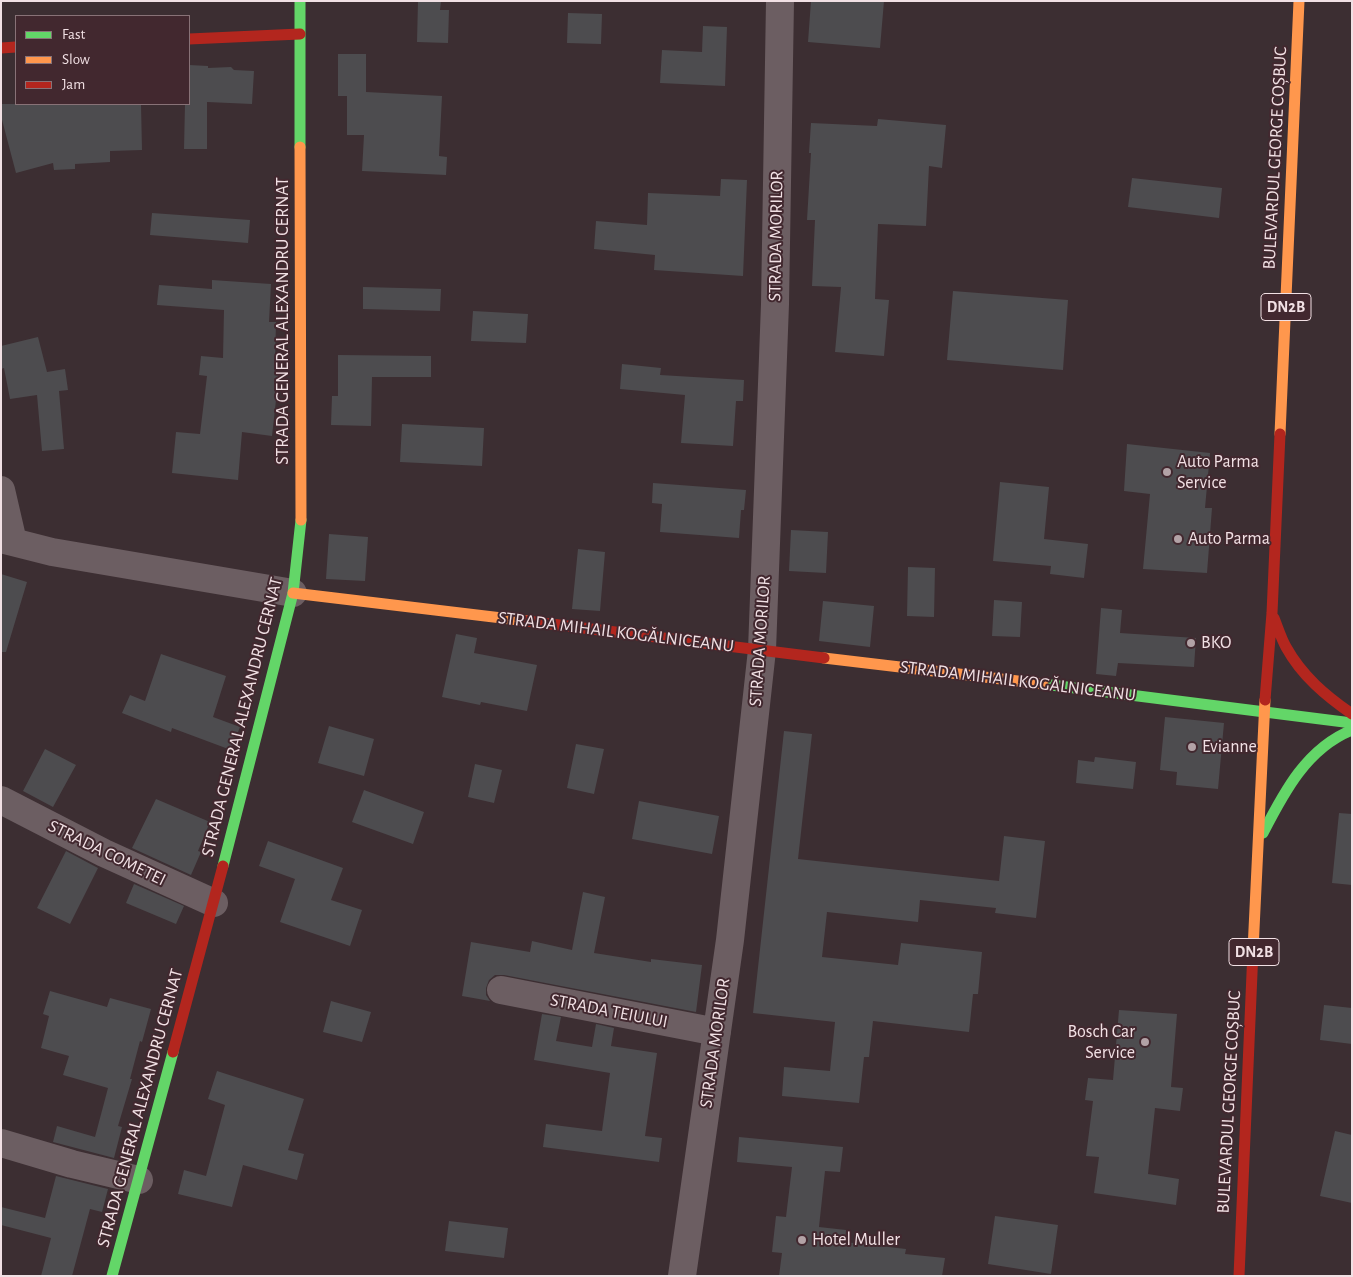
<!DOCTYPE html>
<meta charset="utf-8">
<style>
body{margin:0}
#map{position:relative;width:1353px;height:1277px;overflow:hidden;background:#3c2e32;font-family:"Alegreya Sans",sans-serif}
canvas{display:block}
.frame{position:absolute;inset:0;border:2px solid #f1e0e4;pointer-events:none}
.legend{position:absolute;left:15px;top:15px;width:175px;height:90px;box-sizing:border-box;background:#42282f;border:1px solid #887277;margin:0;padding:6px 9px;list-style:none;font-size:15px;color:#f1e0e4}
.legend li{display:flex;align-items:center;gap:10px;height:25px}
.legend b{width:25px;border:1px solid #887277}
</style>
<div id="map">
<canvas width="1353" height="1277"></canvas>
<div class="frame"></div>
<ul class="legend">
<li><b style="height:6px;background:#63d668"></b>Fast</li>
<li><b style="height:6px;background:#ff974d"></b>Slow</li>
<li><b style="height:6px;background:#b3261e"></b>Jam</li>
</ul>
</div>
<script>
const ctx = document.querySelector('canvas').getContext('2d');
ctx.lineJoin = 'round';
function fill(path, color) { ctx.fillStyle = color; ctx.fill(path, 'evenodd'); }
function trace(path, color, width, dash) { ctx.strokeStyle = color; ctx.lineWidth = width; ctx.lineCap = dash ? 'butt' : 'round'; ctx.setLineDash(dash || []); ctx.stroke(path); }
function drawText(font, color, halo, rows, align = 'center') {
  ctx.font = font + ' "Alegreya Sans",sans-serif'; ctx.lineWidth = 4; ctx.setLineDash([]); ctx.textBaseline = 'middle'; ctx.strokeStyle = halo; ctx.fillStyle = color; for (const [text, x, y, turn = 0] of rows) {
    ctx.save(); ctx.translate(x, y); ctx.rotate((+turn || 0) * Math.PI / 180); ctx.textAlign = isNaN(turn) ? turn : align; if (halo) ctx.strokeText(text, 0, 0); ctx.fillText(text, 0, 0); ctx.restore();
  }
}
fill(new Path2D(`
 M 418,1 L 441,1 L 440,10 L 449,10 L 448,43 L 417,42 Z
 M 811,1 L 884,1 L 880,48 L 808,42 Z
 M 568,13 L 602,14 L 601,44 L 567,43 Z
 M 703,26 L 727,27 L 725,86 L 660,83 L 662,50 L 702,52 Z
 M 338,54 L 366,54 L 366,92 L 442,96 L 439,156 L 447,157 L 446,175 L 362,171 L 364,135 L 347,135 L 347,96 L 338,96 Z
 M 189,65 L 208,66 L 208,68 L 231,67 L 234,70 L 254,71 L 252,104 L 207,102 L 207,149 L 184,149 L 185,104 L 189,104 Z
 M 1,104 L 141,104 L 142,150 L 110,151 L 110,162 L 75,164 L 75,169 L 54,170 L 53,163 L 16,173 L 1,116 Z
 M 878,119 L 946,125 L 942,168 L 929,166 L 926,226 L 878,224 L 875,299 L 889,300 L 884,356 L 835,352 L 841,287 L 812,286 L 815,220 L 807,220 L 811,153 L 809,153 L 811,123 L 877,126 Z
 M 1132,178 L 1222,188 L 1219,218 L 1128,207 Z
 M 721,179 L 747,180 L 743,276 L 654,270 L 655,255 L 594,249 L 596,221 L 647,225 L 648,193 L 720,196 Z
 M 152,213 L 250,220 L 248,243 L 150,235 Z
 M 212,280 L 271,284 L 269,322 L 276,322 L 275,364 L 280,364 L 272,436 L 242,432 L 238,480 L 172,473 L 176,432 L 200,434 L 207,376 L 199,375 L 201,356 L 223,358 L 224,310 L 157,305 L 159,285 L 212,289 Z
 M 363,287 L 441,289 L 440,311 L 363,309 Z
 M 953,291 L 1068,300 L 1063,370 L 947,360 Z
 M 473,311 L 528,314 L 526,343 L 471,341 Z
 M 38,337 L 47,372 L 65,369 L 68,390 L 59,391 L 64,449 L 42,451 L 37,395 L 10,399 L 4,368 L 1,369 L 1,346 Z
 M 338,355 L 431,356 L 431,377 L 372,377 L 371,426 L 331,425 L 332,396 L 338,396 Z
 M 622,364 L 661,368 L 660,375 L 744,380 L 743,401 L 736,401 L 733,446 L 681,443 L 685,395 L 620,389 Z
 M 402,424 L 484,428 L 482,466 L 400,462 Z
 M 1127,444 L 1210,453 L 1205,508 L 1212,508 L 1207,573 L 1143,569 L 1150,494 L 1124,491 Z
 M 1000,482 L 1049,487 L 1044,539 L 1088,544 L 1084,578 L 1050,574 L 1051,566 L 993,561 Z
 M 653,483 L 746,490 L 744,510 L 741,510 L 739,538 L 660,532 L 662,504 L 652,503 Z
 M 791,530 L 828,532 L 826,573 L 789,571 Z
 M 329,534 L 368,537 L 365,581 L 326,579 Z
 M 578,549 L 605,552 L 600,611 L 572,609 Z
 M 908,567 L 935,568 L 934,617 L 907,616 Z
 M 1,574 L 27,582 L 6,652 L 1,652 Z
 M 994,600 L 1022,602 L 1020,637 L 992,636 Z
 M 823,601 L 874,606 L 870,647 L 819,641 Z
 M 1101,608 L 1122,610 L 1120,633 L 1196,638 L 1194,667 L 1118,663 L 1116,676 L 1096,674 Z
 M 456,634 L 477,638 L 474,653 L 537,665 L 527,711 L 481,702 L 480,705 L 442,697 Z
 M 161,654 L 226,676 L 213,717 L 240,727 L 231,750 L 172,728 L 171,732 L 122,713 L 130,695 L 145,701 Z
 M 1165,717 L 1224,723 L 1218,789 L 1176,785 L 1177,772 L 1160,770 Z
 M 329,726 L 374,739 L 364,776 L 318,763 Z
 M 784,731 L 812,734 L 798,859 L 999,881 L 1004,836 L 1045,841 L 1036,918 L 995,913 L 996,908 L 920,900 L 918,922 L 827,912 L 822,957 L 898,965 L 901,943 L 982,952 L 978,994 L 973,994 L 969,1032 L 873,1021 L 869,1057 L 864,1057 L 859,1103 L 782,1096 L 784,1067 L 830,1071 L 835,1022 L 753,1013 Z
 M 576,744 L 604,749 L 594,794 L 567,788 Z
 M 45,749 L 76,765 L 53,807 L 23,791 Z
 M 1095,757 L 1136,762 L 1133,789 L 1076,783 L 1078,760 L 1094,762 Z
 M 475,764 L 502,770 L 494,803 L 468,797 Z
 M 364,790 L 424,812 L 413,844 L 352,822 Z
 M 156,799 L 210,822 L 198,851 L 201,852 L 191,875 L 132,848 Z
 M 639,801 L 719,816 L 712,854 L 632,839 Z
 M 1339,813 L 1352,814 L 1352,885 L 1332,883 Z
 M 268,841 L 343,868 L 331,900 L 362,910 L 350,946 L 280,922 L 295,879 L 259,866 Z
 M 66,851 L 98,868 L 70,924 L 37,908 Z
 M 134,884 L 184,906 L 176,924 L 126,903 Z
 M 583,892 L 605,897 L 594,953 L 651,962 L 651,959 L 702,965 L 696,1012 L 504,975 L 495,975 L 489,980 L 486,988 L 486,995 L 490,1001 L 462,996 L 471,942 L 530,952 L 532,941 L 572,950 Z
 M 50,991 L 107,1007 L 110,998 L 151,1009 L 142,1042 L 140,1041 L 130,1079 L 132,1079 L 118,1126 L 122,1127 L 114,1158 L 53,1142 L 57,1126 L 95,1137 L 108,1088 L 63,1075 L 69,1056 L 41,1048 L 49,1016 L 43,1014 Z
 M 331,1001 L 371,1012 L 362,1042 L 323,1032 Z
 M 1324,1005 L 1352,1008 L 1352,1044 L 1320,1040 Z
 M 1119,1010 L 1177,1014 L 1171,1087 L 1183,1088 L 1180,1111 L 1155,1108 L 1148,1174 L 1179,1179 L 1176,1205 L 1094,1193 L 1099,1157 L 1086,1156 L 1093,1101 L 1085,1100 L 1088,1078 L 1113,1080 Z
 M 542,1014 L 561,1017 L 556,1041 L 592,1047 L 596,1024 L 614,1028 L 611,1046 L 657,1053 L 645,1136 L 662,1138 L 659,1162 L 543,1147 L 546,1124 L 602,1131 L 610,1073 L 534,1060 Z
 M 217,1071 L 304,1099 L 288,1150 L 304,1154 L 297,1180 L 243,1165 L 232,1207 L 178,1194 L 184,1170 L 206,1176 L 225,1105 L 208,1099 Z
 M 1335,1131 L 1352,1135 L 1352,1203 L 1320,1196 Z
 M 739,1137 L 843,1147 L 840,1172 L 825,1171 L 819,1227 L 846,1230 L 845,1242 L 906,1249 L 905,1254 L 945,1258 L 942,1276 L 779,1276 L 782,1253 L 772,1252 L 776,1216 L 786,1217 L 792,1167 L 737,1162 Z
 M 56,1176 L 108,1189 L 102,1212 L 90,1209 L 72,1276 L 41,1276 L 51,1238 L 1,1225 L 1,1207 L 45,1218 Z
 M 995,1216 L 1058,1225 L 1051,1274 L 988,1264 Z
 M 449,1221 L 508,1228 L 504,1258 L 445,1251 Z`), '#4d4c4f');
trace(new Path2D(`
 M 1,490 L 13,542
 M 1,539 L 52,552 L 293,593
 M 1,800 L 104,853 L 214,903
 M 501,990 L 717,1032
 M 1,1143 L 72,1164 L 139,1180
 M 682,1276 L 730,940 L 762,650 L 775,304 L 780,1`), '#6c5e62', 28);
trace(new Path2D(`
 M 300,1 L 300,147
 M 1043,684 L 1352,723
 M 1263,833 C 1284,792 1307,748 1352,730
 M 223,866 L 293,593 L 301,520
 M 112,1276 L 173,1052`), '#63d668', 11);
trace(new Path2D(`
 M 300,147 L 301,520
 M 1280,434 L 1299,1
 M 293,593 L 527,621
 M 824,658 L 1043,684
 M 1253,950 L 1265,700`), '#ff974d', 11);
trace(new Path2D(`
 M 189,39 L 300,34
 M 1,48 L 16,47
 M 1274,618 C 1278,628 1281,638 1286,647 C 1302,676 1326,696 1352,714
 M 527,621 L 824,658
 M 1265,700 L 1272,613 L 1280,434
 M 173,1052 L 223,866
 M 1239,1276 L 1253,950`), '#b3261e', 11);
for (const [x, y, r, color] of [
 [1167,472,5,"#b2a2a6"],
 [1178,539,5,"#b2a2a6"],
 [1191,643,5,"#b2a2a6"],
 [1192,747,5,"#b2a2a6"],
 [1145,1042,5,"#b2a2a6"],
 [802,1240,5,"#b2a2a6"]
]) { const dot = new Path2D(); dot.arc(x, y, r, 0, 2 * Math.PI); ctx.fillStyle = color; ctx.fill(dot); trace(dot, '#42282f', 2); }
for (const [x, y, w] of [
 [1286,307,50],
 [1254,952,50]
]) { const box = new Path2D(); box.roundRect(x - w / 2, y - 13.5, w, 27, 4); ctx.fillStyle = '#42282f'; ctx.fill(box); trace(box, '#f1e0e4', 1); }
drawText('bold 16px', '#f1e0e4', null, [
 ["DN2B",1286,307],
 ["DN2B",1254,952]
]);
drawText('18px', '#f1e0e4', '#42282f', [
 ["BULEVARDUL GEORGE COȘBUC",1275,158,-87],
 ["STRADA MORILOR",776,236,-89],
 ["STRADA GENERAL ALEXANDRU CERNAT",283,321,-90],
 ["STRADA MIHAIL KOGĂLNICEANU",616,632,7],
 ["STRADA MORILOR",760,641,-86],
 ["STRADA MIHAIL KOGĂLNICEANU",1018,681,7],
 ["STRADA GENERAL ALEXANDRU CERNAT",242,717,-76],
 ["STRADA COMETEI",107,853,26],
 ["STRADA TEIULUI",609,1011,11],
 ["STRADA MORILOR",715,1043,-82],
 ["BULEVARDUL GEORGE COȘBUC",1229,1102,-87],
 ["STRADA GENERAL ALEXANDRU CERNAT",140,1108,-75]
]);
drawText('18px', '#f1e0e4', '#42282f', [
 ["Auto Parma",1177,462],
 ["Service",1177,483],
 ["Auto Parma",1188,539],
 ["BKO",1201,643],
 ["Evianne",1202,747],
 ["Bosch Car",1135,1032,"right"],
 ["Service",1135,1053,"right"],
 ["Hotel Muller",812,1240]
], 'left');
</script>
